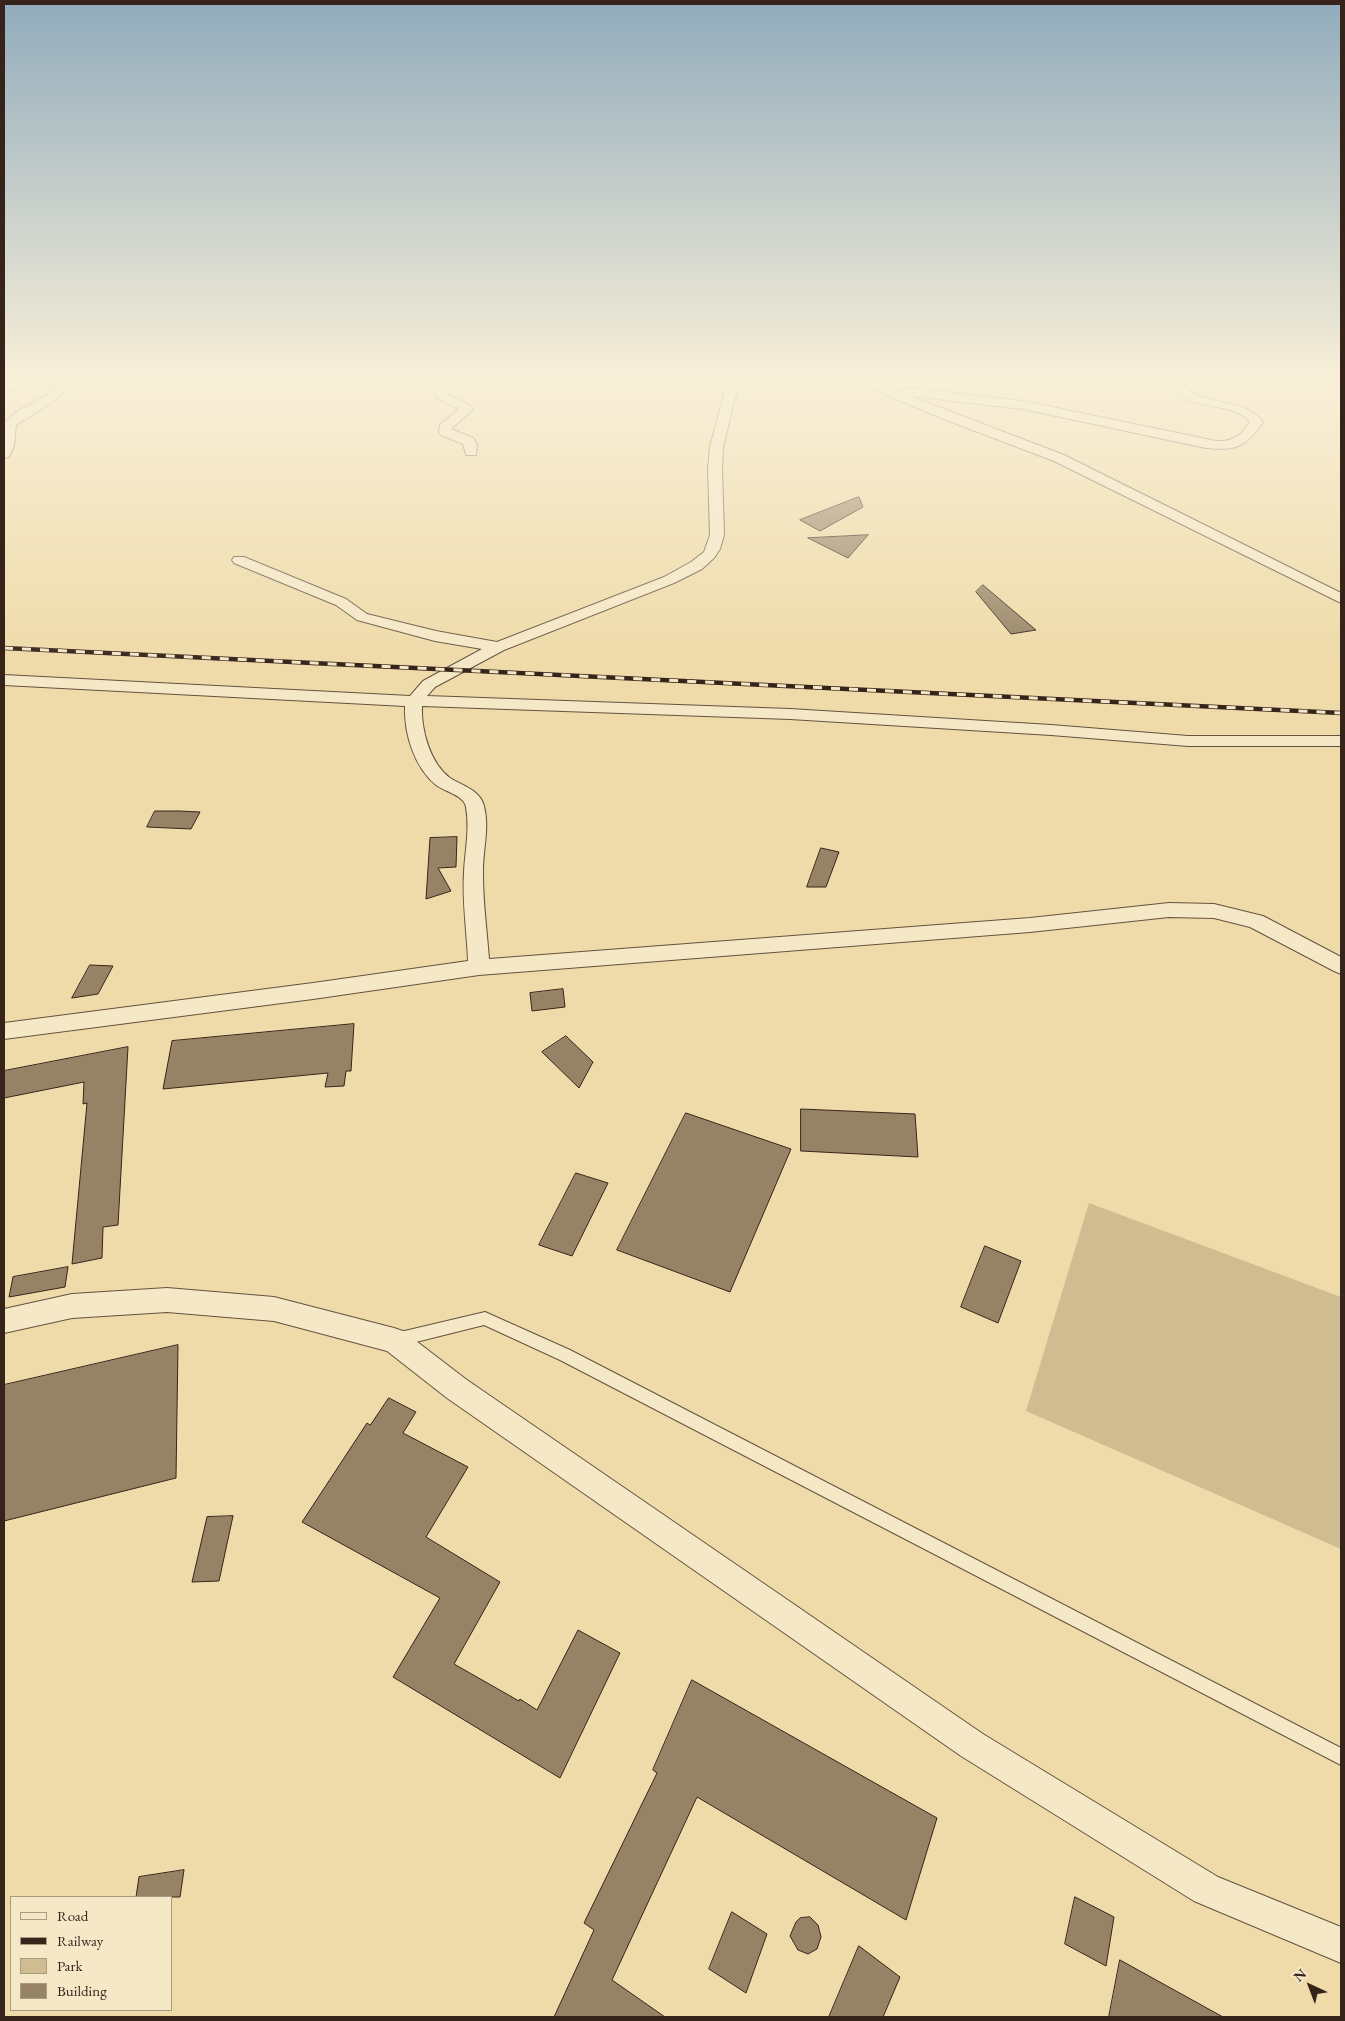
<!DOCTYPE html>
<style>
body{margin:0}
#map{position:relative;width:1345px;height:2021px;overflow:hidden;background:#efdba9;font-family:"EB Garamond",serif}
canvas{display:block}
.frame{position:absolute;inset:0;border:5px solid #36241b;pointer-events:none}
.legend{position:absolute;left:10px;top:1896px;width:162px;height:115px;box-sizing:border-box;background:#f5e8c7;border:1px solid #a99a82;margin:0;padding:6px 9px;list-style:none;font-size:15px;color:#36241b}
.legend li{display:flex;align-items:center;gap:10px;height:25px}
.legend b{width:25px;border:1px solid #a99a82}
.north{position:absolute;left:1285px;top:1961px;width:50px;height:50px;-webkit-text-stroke:4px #f5e8c7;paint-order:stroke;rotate:317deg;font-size:14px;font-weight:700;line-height:20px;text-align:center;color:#36241b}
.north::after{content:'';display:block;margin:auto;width:18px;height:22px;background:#36241b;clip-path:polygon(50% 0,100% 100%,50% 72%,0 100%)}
</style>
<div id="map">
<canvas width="1345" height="2021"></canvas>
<div class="frame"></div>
<ul class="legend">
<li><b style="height:6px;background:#f5e8c7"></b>Road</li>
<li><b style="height:6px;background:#36241b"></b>Railway</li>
<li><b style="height:14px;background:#d0bc91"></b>Park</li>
<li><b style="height:14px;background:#968365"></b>Building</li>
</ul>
<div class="north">N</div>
</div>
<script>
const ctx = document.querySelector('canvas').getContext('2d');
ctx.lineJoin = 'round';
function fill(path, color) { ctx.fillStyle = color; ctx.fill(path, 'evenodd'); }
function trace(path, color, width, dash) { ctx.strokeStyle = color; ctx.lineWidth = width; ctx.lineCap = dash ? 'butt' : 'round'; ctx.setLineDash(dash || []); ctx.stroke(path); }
fill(new Path2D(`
 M 1089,1203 L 1341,1297 L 1341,1549 L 1026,1411 Z`), '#d0bc91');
const building = new Path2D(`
 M 859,497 L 863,507 L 820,531 L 800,520 Z
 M 868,535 L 848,558 L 808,538 Z
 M 983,585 L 1036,630 L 1011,634 L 976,592 Z
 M 155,811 L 180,811 L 200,812 L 191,829 L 147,827 Z
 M 457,837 L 456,867 L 438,868 L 451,891 L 426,899 L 430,838 Z
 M 821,848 L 839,852 L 826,887 L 807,887 Z
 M 90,965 L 113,966 L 98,994 L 72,998 Z
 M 563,989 L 565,1007 L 532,1011 L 530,993 Z
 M 354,1024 L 351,1071 L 346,1071 L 344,1086 L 325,1087 L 328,1073 L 163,1089 L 172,1041 Z
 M 566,1036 L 593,1062 L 579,1088 L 542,1052 Z
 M 128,1047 L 118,1225 L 103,1227 L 102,1258 L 72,1264 L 87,1103 L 83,1104 L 84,1082 L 4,1098 L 4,1071 Z
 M 801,1109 L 915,1114 L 918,1157 L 801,1151 Z
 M 686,1113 L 791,1149 L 730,1292 L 617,1250 Z
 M 576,1173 L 608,1183 L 572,1256 L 539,1245 Z
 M 985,1246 L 1021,1261 L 998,1323 L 961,1307 Z
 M 68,1267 L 65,1287 L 9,1297 L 13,1277 Z
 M 178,1345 L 176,1478 L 4,1521 L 4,1385 Z
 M 389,1398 L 416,1412 L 403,1433 L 468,1467 L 426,1537 L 500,1582 L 454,1664 L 519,1701 L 520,1699 L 537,1710 L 578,1630 L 620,1653 L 560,1778 L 393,1677 L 440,1598 L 302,1522 L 367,1423 L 370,1425 Z
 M 233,1516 L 219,1581 L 192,1582 L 207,1517 Z
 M 692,1680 L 937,1818 L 906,1920 L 697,1797 L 612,1980 L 665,2017 L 554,2017 L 594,1930 L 584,1923 L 657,1773 L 653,1770 Z
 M 184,1870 L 180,1897 L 136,1897 L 139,1877 Z
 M 1075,1897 L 1114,1917 L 1106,1966 L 1065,1944 Z
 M 732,1912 L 767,1934 L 746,1993 L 709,1969 Z
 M 810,1917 L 818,1925 L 821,1937 L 817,1949 L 808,1954 L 798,1950 L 790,1936 L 796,1922 L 800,1918 Z
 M 859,1946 L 900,1977 L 883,2017 L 829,2017 Z
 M 1120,1960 L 1223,2017 L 1109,2017 Z`);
fill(building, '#968365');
trace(building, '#36241b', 1);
const service = new Path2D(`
 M 485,1312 L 570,1350 L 1341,1748 L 1341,1765 L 560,1360 L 484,1325 L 396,1347 L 391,1345 L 389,1340 L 391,1335 L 396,1333 Z`);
const minor = new Path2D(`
 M 18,382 L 57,382 L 51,386 L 4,391 L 4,383 Z
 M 61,382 L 74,382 L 56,400 L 16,425 L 14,446 L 9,457 L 4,458 L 4,424 C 14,410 32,405 46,395 C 52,392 56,386 61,382 Z
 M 433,382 L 445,382 L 447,394 L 468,404 L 473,409 L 451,429 L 473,438 L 477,445 L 476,455 L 466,455 L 463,444 L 441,435 L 439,432 L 440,425 L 459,409 L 437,398 Z
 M 727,382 L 739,382 L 723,447 L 722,469 L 724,535 L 720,549 L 714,558 L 702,569 L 674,583 L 504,650 L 435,687 L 427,696 L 790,709 L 1051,725 L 1188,736 L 1341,736 L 1341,746 L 1188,746 L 1051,735 L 790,719 L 422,706 C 421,730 430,763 450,778 C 463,786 480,790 484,806 C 490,829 482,852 483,875 C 483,903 487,931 489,959 L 1030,918 L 1169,903 L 1214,904 L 1263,916 L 1341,957 L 1341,974 L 1334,971 L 1250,927 L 1214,918 L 1169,917 L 1030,932 L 479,975 L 313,999 L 4,1039 L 4,1023 L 313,983 L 468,961 C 467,932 462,901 464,872 C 465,851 470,829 466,807 C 464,795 445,792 436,785 C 414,767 404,733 405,706 L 4,685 L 4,675 L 410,696 L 423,681 L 482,649 L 435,641 L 357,620 L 336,605 L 234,563 L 232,560 L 234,557 L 244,557 L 346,599 L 367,614 L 436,631 L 497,642 L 664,577 L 691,562 L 704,552 L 710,535 L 708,469 L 710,447 Z
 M 861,382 L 877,382 L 902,393 L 904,389 L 908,388 L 1023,401 L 1216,441 C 1233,442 1240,436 1250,422 C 1230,398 1185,415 1171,382 L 1183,382 C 1195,408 1244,395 1263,422 C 1246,447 1236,451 1206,448 L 1023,409 L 910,396 L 1064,455 L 1341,593 L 1341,603 L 1054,461 L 941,418 L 863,385 Z
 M 167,1288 L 274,1297 L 394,1328 L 403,1331 L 467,1380 L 983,1734 L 1218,1877 L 1341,1927 L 1341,1963 L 1194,1901 L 961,1756 L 447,1398 L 387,1351 L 274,1321 L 167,1312 L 72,1318 L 4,1333 L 4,1309 L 72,1294 Z`);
trace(service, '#64523e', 2);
trace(minor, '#64523e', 2);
fill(service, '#f5e8c7');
fill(minor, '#f5e8c7');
const rail = new Path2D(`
 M 4,648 L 1341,713`);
trace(rail, '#36241b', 4.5);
trace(rail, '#f5e8c7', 3, [9]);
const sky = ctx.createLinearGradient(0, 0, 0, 665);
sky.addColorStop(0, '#91abbc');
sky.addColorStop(0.57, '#f8efd8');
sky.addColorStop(1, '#f8efd800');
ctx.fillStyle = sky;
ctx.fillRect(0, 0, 1345, 665);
</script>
